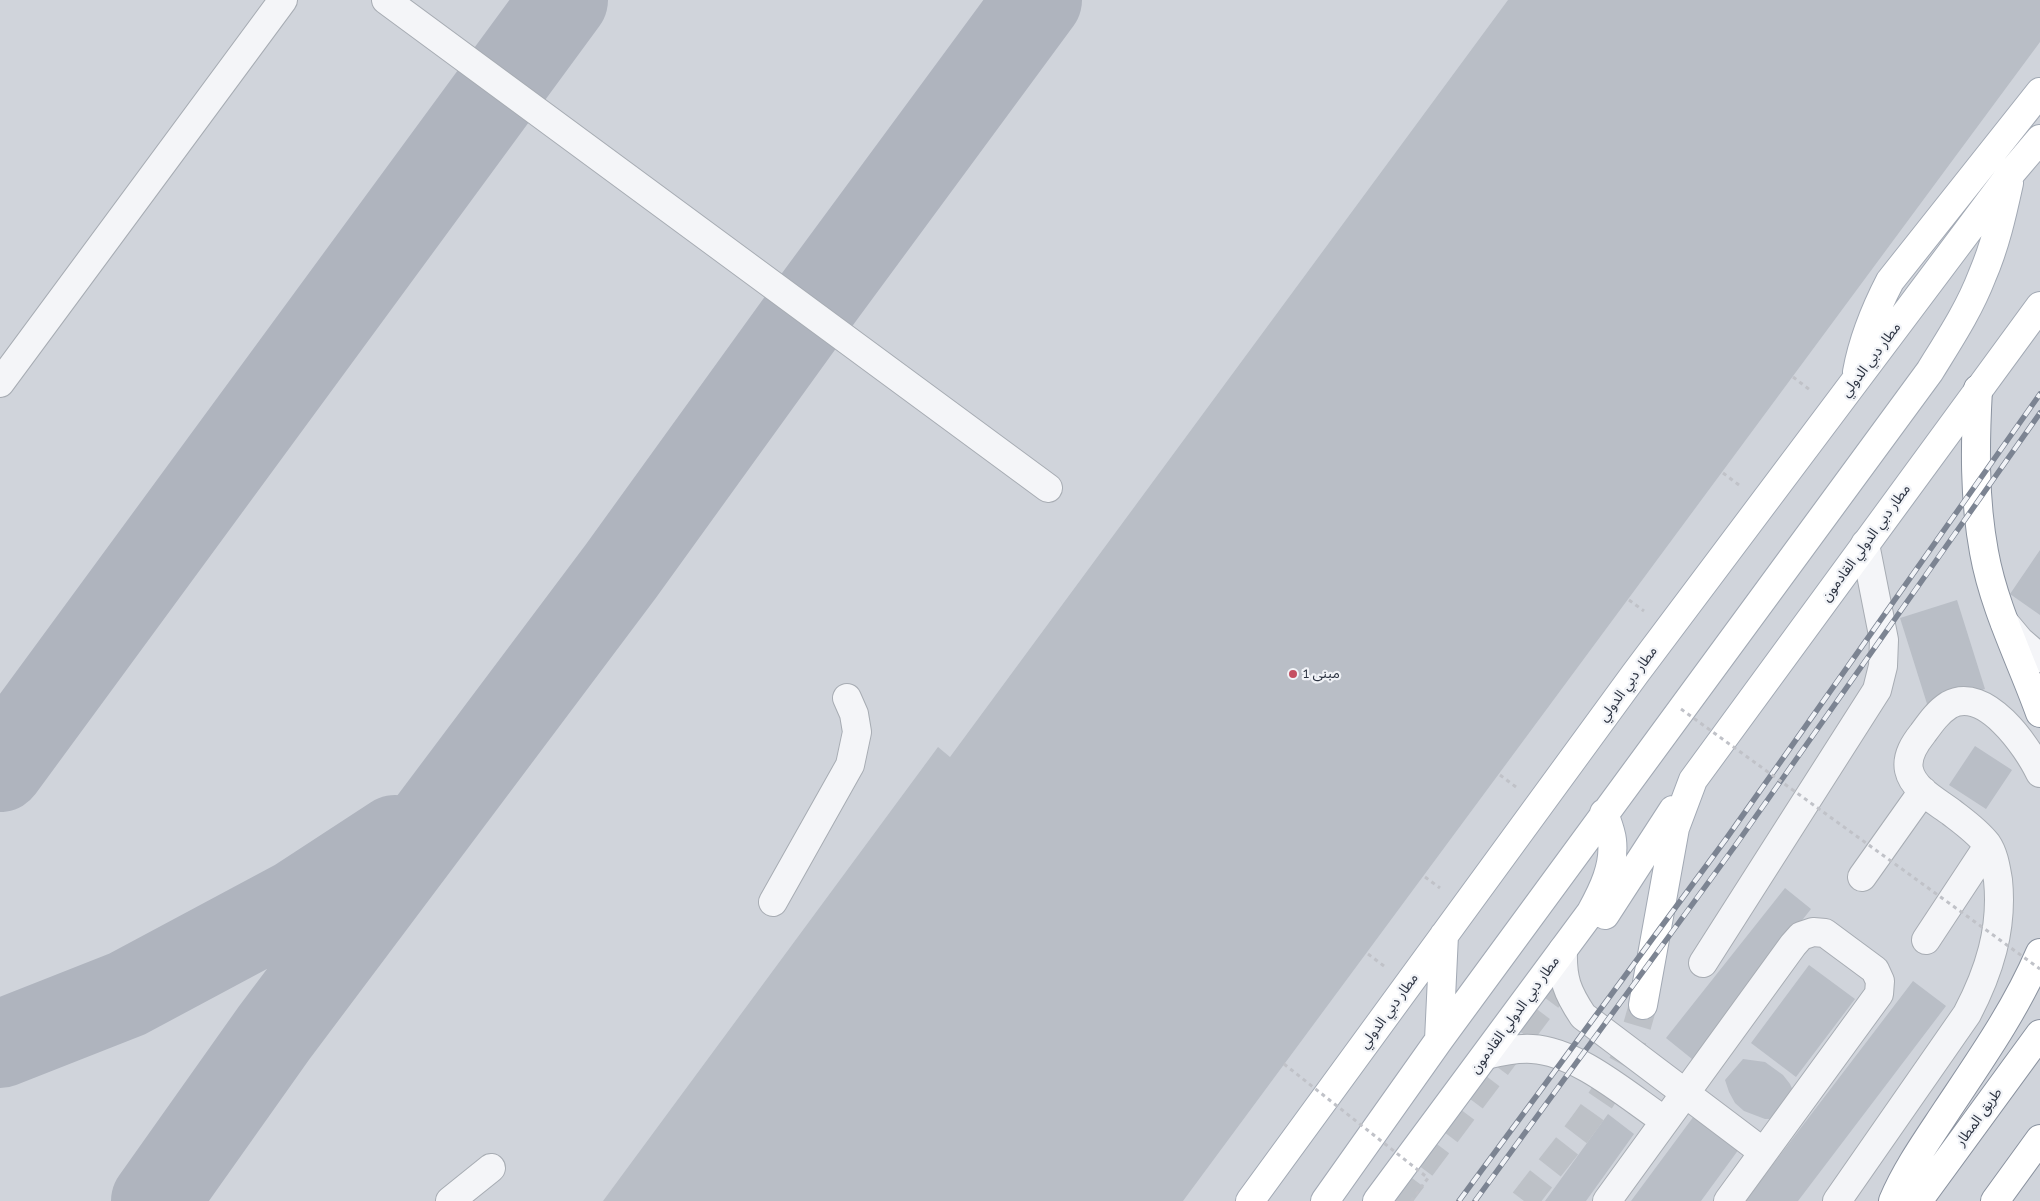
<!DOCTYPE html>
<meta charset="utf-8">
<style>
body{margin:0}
canvas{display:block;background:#e2e5e9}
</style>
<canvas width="2040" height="1201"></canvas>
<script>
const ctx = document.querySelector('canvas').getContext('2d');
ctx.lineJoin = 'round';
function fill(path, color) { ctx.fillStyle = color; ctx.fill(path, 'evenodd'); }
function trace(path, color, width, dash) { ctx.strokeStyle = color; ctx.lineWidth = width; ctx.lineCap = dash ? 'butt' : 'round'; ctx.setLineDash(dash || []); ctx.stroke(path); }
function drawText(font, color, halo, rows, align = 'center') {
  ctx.font = font + ' Raleway,"Noto Sans Arabic",sans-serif'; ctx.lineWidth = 4.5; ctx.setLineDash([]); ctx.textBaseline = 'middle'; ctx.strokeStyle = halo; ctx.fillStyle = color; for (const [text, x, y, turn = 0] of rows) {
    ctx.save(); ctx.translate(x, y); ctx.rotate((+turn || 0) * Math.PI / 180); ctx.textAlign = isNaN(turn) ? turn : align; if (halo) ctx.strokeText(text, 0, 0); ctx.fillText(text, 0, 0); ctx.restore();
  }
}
fill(new Path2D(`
 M 0,0 L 2040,0 L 2040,1201 L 0,1201 Z`), '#d0d4db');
trace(new Path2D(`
 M 0,768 L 564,0
 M 0,1044 L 127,994 L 297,903 L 395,839
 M 155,1201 L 274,1033 L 621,571 L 808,312 L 1038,0`), '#afb4be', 88);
fill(new Path2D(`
 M 1508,0 L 2040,0 L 2040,42 L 1183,1201 L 603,1201 L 938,747 L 950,757 Z
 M 2040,550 L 2040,615 L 2010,594 Z
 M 1957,600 L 1985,689 L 1928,707 L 1900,618 Z
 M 1975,746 L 2012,770 L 1986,809 L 1949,785 Z
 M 1785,888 L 1811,909 L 1692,1059 L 1666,1038 Z
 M 1809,965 L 1855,999 L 1796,1077 L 1751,1043 Z
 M 1913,981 L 1946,1006 L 1798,1201 L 1745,1201 Z
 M 1743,1059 L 1765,1062 L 1783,1075 L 1790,1084 L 1795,1095 L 1777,1119 L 1765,1119 L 1744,1111 L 1735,1103 L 1729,1092 L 1725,1080 Z
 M 1608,1114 L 1634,1134 L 1586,1201 L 1545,1201 Z
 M 1694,1116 L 1739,1149 L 1701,1201 L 1631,1201 Z`), '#b9bec6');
trace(new Path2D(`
 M 1396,1201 L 1569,970
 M 1524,1201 C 1557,1157 1595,1115 1621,1066 C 1632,1047 1637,1026 1643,1005`), '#bdc1c7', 28, [28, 14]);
const minor = new Path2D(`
 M 386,0 L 1048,488
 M 0,383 L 283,0
 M 2005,623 L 2020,641 L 2040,658
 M 1862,877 L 1923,791
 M 773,902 L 850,765 L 857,732 L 854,714 L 847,698
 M 1926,940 L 1988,846
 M 1563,950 C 1562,979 1567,992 1583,1016 L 1763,1152
 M 1703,963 L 1877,690 L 1883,666 L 1884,640 L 1865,544
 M 1486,1055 C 1502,1051 1516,1048 1532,1049 C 1577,1051 1629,1097 1665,1121
 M 450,1201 L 491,1168
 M 1607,1201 L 1793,945 L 1801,936 L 1813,932 L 1825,933 L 1875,970 L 1880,981 L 1879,994 L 1728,1201
 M 1837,1201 L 1967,1014 C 1989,972 2003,929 1998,880 C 1996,869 1994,854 1987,844 C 1977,831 1964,822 1951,812 C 1936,801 1913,789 1909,770 C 1906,756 1915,743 1923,733 C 1931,722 1938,712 1949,705 C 1985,685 2027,746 2040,773`);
const major = new Path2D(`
 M 1857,372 C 1863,339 1875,310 1890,281 L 2040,92
 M 1605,915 L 1673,810
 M 1643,1005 L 1675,828 L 1693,780 L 2040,306
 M 1439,1040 L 1444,935
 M 1250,1201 L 1635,674 L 2012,172 L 2040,139
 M 1325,1201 L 1439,1040 L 1930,371 C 1949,340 1969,310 1982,276 C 1995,246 2002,215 2009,183
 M 1377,1201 L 1591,912 C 1603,890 1615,866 1612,840 C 1611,831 1607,822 1604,813`);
const highway = new Path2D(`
 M 1978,389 C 1975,444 1974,498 1984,552 C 1994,608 2021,660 2040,713
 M 1893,1201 C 1907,1168 1928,1139 1947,1110 C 1981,1059 2016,1009 2040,953
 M 1918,1201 L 2040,1034
 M 1995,1201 L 2040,1139`);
trace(minor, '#a7acb3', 30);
trace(major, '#a2a9b4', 30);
trace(highway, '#8a929f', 30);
trace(new Path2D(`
 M 1793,377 L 1810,390
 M 1723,473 L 1739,485
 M 1629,600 L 1644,611
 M 1500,775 L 1516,787
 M 1425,877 L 1440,888
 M 1368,954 L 1384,966`), '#c0c2c8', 3, [4, 4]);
trace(minor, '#f4f5f8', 28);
trace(major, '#fff', 28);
trace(highway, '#fff', 28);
const rail = new Path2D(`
 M 1459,1201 L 1726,839 L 2040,394
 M 1475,1201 L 1735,846 L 2040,413`);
trace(rail, '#7c8492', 5.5);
trace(rail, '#f1f3f7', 4, [11]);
trace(new Path2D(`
 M 1681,709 L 2040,969
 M 1284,1064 L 1428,1178 L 1411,1201`), '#c0c2c8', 3, [4, 4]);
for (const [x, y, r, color] of [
 [1293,674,5,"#c54f61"]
]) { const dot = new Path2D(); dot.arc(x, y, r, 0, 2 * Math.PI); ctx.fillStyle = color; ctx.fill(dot); trace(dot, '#f1f3f7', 2); }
drawText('14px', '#2b3240', '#f1f3f7', [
 ["مطار دبي الدولي",1871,360,-53],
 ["مطار دبي الدولي القادمون",1866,543,-54],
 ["مطار دبي الدولي",1628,684,-54],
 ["مطار دبي الدولي",1389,1011,-54],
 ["مطار دبي الدولي القادمون",1515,1015,-54],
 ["طريق المطار",1979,1117,-54]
]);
drawText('14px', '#2b3240', '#f1f3f7', [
 ["مبنى 1",1303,674]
], 'left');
</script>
